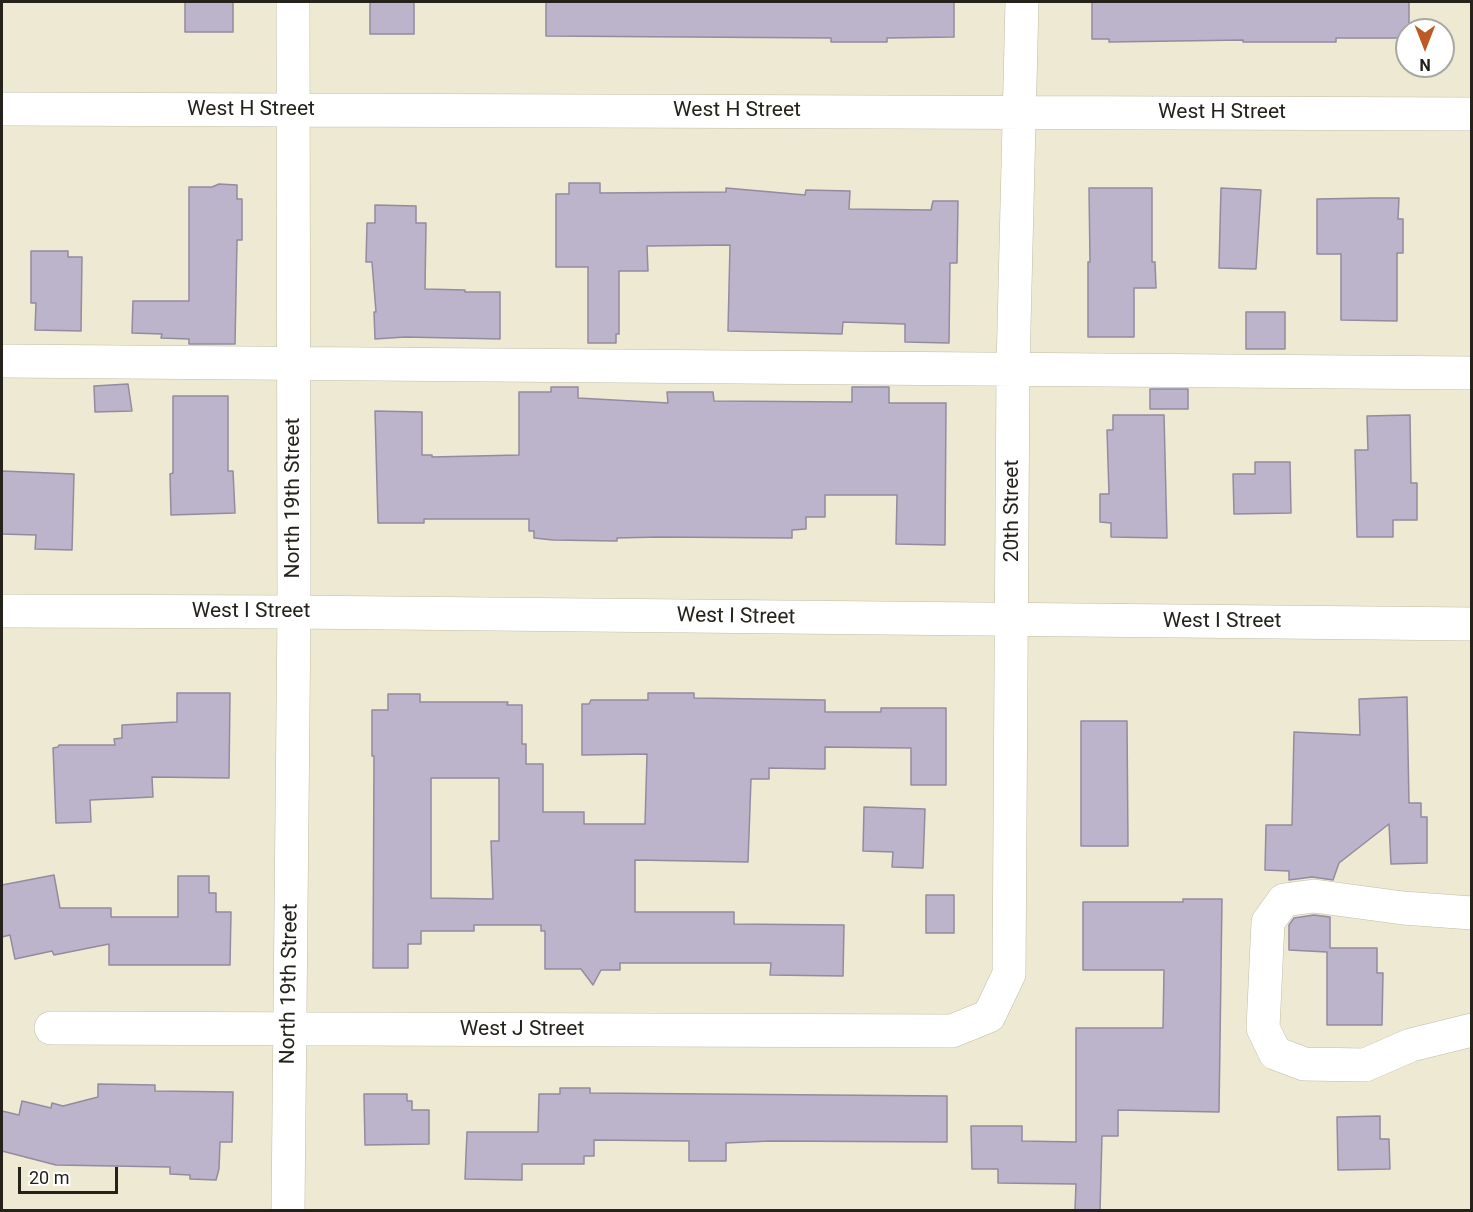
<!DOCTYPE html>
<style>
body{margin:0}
#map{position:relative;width:1473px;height:1212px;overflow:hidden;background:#ede9d2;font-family:Roboto,sans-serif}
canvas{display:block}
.frame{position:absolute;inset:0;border:3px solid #24221a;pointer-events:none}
.north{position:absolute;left:1395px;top:18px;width:60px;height:60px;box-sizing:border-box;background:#fff;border:2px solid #a7a7a3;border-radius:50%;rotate:180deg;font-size:16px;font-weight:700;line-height:24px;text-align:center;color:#24221a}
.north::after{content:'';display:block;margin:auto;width:21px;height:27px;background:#bd5925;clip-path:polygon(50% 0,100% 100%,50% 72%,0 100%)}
.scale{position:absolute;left:18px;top:1167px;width:100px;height:27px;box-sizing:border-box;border:3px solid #24221a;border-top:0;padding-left:8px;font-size:18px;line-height:21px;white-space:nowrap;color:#24221a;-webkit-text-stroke:4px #fff;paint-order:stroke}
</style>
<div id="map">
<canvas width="1473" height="1212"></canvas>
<div class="frame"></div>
<div class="north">N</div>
<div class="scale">20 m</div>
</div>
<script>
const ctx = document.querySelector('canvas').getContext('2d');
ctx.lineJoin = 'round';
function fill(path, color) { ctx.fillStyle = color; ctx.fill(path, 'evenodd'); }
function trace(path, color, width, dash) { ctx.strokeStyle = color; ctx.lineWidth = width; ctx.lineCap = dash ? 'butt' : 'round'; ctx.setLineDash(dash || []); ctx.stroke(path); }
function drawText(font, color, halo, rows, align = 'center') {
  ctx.font = font + ' Roboto,sans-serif'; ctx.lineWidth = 4.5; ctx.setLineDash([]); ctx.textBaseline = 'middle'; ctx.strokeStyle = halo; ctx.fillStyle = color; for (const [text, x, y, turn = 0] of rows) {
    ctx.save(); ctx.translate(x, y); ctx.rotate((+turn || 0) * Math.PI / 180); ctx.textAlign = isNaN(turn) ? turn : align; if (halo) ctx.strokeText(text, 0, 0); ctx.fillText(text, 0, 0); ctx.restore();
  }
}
const building = new Path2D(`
 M 185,2 L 233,2 L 233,32 L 185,32 Z
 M 370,2 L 414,2 L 414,34 L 370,34 Z
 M 546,2 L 954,2 L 954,37 L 887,38 L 887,42 L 831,42 L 831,38 L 546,36 Z
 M 1092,2 L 1409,2 L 1409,30 L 1407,30 L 1407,38 L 1336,38 L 1336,42 L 1243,42 L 1243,40 L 1109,42 L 1109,39 L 1092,39 Z
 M 569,183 L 600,183 L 600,193 L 726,192 L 726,188 L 805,195 L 806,190 L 850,191 L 849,209 L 931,210 L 933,201 L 958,201 L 957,263 L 950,263 L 949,343 L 905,342 L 905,324 L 843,322 L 842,334 L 728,331 L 730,245 L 647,246 L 648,271 L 619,271 L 619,334 L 616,334 L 616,343 L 588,343 L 588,267 L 556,267 L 556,194 L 569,194 Z
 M 219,184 L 237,185 L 237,199 L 242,199 L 242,240 L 237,240 L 235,344 L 189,344 L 189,339 L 161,338 L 162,334 L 132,333 L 133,301 L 189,301 L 189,187 L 212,187 Z
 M 1089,188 L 1152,188 L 1152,262 L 1155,262 L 1156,288 L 1134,288 L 1134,337 L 1088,337 L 1088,262 L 1090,262 Z
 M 1221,188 L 1261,190 L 1256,269 L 1219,268 Z
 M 1372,198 L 1399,198 L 1398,219 L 1403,219 L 1403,253 L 1397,253 L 1397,321 L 1341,320 L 1341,254 L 1317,254 L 1317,199 Z
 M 375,205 L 416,206 L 416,223 L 426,223 L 425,289 L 465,290 L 465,292 L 500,292 L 500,339 L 405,337 L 375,339 L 374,312 L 376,312 L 372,262 L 366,262 L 367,223 L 375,223 Z
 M 31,251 L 68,251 L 68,257 L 82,257 L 81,331 L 35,330 L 36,303 L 31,303 Z
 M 1246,312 L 1285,312 L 1285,349 L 1246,349 Z
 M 128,384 L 132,411 L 95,412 L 94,386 Z
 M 551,387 L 578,387 L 578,398 L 668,403 L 667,392 L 713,392 L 714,401 L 852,402 L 852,387 L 889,387 L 889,403 L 946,403 L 945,545 L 896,544 L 897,495 L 825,495 L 825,517 L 806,517 L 806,529 L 792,530 L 792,538 L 658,537 L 617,538 L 617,541 L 553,540 L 534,538 L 534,531 L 529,531 L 529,519 L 424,519 L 424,523 L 378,523 L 375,411 L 422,412 L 422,455 L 432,455 L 432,457 L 519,455 L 519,392 L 551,392 Z
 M 1150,389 L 1188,389 L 1188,409 L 1150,409 Z
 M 173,396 L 228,396 L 228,471 L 233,471 L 235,513 L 171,515 L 170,474 L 173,473 Z
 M 1113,415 L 1164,415 L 1167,538 L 1111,537 L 1111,523 L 1100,522 L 1100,494 L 1109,494 L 1107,430 L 1113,430 Z
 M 1410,415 L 1411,483 L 1417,483 L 1417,520 L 1393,520 L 1393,537 L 1357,537 L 1355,450 L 1368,450 L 1367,416 Z
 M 1255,462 L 1290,462 L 1291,513 L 1234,514 L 1233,474 L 1255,474 Z
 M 2,471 L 74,474 L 72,550 L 35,549 L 36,535 L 2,534 Z
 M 177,693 L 230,693 L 229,778 L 152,777 L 153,797 L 90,800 L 91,822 L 56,823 L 53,748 L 58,747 L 59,745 L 115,745 L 114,739 L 122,738 L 122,725 L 177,722 Z
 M 648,693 L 694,693 L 694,698 L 825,700 L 825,712 L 881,712 L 881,708 L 946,708 L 946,785 L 911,785 L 911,748 L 825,747 L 825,769 L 769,768 L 769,779 L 751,779 L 748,862 L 635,860 L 635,912 L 734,912 L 734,924 L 844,925 L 843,976 L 770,975 L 771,963 L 620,963 L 620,970 L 601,970 L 593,985 L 581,969 L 545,969 L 545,931 L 541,931 L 541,925 L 474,925 L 474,931 L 421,931 L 421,944 L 408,944 L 408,968 L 373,968 L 374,756 L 372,756 L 372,710 L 388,710 L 388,694 L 420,694 L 420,702 L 508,702 L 507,705 L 522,705 L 522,744 L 526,744 L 526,764 L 543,764 L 543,812 L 584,812 L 584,824 L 645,824 L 647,754 L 582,755 L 582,704 L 589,704 L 591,700 L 648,700 ZM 431,778 L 499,778 L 499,841 L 491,841 L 493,899 L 431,898 Z
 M 1407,697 L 1409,803 L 1421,803 L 1421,817 L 1427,817 L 1427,863 L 1391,864 L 1389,824 L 1339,863 L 1333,880 L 1312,877 L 1289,880 L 1289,871 L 1265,870 L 1266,825 L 1292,825 L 1294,732 L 1360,735 L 1359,699 Z
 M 1081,721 L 1127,721 L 1128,846 L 1081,846 Z
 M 864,807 L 925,809 L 923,868 L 892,867 L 893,852 L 863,851 Z
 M 54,875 L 60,908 L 111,908 L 111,917 L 178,917 L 178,876 L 209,876 L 209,893 L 216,893 L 216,912 L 231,912 L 230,965 L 109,965 L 109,944 L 54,955 L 52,951 L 15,959 L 10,935 L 2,937 L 2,885 Z
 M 926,895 L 954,895 L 954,933 L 926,933 Z
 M 1183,899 L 1222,899 L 1219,1112 L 1118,1110 L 1118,1136 L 1102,1136 L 1100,1210 L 1075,1210 L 1076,1184 L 998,1183 L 998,1169 L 972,1169 L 971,1126 L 1022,1126 L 1022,1141 L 1076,1142 L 1076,1028 L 1163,1028 L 1164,970 L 1083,970 L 1083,902 L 1183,902 Z
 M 1314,915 L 1330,917 L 1330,948 L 1377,948 L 1377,973 L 1383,973 L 1382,1025 L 1327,1025 L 1327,952 L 1289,950 L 1289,925 L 1294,918 Z
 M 98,1084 L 155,1085 L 155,1091 L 233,1092 L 232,1142 L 220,1142 L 219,1169 L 216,1180 L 190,1179 L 190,1175 L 170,1174 L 170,1167 L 56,1165 L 2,1151 L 2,1111 L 19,1115 L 22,1101 L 51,1108 L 52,1103 L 63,1106 L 98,1097 Z
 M 560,1088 L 590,1088 L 590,1093 L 947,1096 L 947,1142 L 770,1141 L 726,1143 L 726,1161 L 689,1161 L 689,1141 L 594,1140 L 594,1156 L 584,1156 L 584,1164 L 522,1164 L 522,1180 L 465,1179 L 467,1132 L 538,1132 L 539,1094 L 560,1094 Z
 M 364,1094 L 407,1094 L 407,1101 L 412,1101 L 412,1110 L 429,1110 L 429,1144 L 365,1145 Z
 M 1380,1116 L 1380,1139 L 1389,1139 L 1390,1169 L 1338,1170 L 1337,1117 Z`);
fill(building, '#bcb4ca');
trace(building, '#938ba0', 1.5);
const minor = new Path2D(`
 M 2,109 L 1472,114
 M 2,361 L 1472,373
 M 2,611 L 294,612 L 1472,624
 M 1472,913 L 1403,908 L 1314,896 L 1284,900 L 1268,922 L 1263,1028 L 1275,1053 L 1304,1064 L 1365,1065 L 1411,1045 L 1472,1030
 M 51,1028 L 952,1031 L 989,1016 L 1009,974 L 1013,368 L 1022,2
 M 288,1210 L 294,612 L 293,2`);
trace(minor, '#c0bca6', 34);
trace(minor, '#fff', 33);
drawText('21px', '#24221a', '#fff', [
 ["West H Street",251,110],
 ["West H Street",737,111],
 ["West H Street",1222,113],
 ["North 19th Street",294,498,-90],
 ["20th Street",1013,511,-90],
 ["West I Street",251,612],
 ["West I Street",736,617,1],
 ["West I Street",1222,622],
 ["North 19th Street",290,984,-89],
 ["West J Street",522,1030]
]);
</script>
